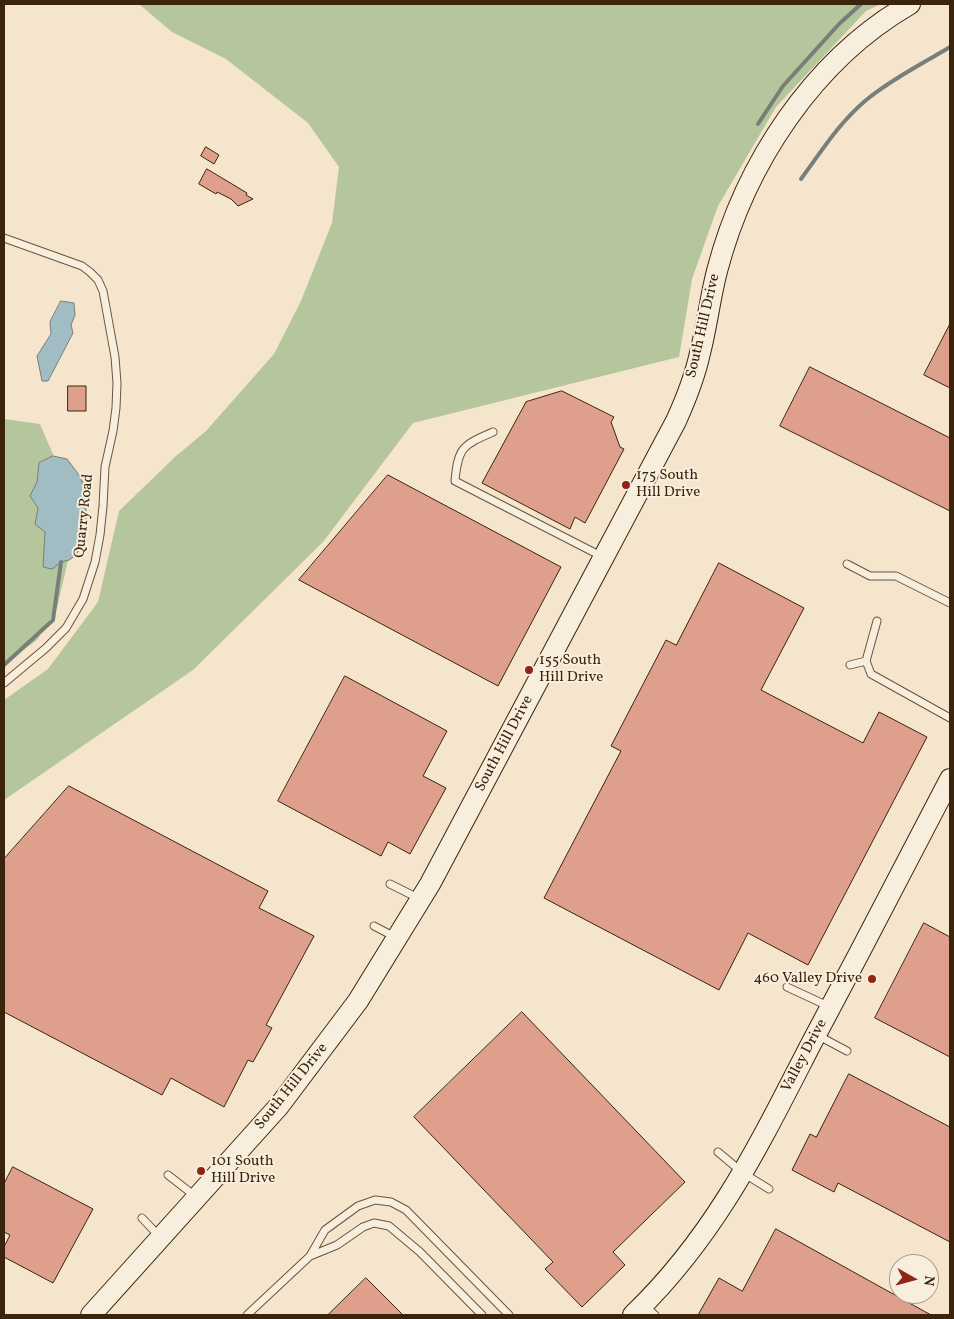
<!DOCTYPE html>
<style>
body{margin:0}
#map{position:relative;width:954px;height:1319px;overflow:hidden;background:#f5e5cd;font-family:Vollkorn,serif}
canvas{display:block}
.frame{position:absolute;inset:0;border:5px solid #3b240b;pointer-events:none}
.north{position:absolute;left:889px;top:1254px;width:50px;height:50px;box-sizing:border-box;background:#f8eede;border:1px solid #ac9d8a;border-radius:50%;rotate:97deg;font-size:14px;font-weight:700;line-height:20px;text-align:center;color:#3b240b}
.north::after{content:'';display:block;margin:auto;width:18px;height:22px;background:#8f2418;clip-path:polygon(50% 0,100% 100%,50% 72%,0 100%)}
</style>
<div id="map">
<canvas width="954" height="1319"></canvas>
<div class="frame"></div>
<div class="north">N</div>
</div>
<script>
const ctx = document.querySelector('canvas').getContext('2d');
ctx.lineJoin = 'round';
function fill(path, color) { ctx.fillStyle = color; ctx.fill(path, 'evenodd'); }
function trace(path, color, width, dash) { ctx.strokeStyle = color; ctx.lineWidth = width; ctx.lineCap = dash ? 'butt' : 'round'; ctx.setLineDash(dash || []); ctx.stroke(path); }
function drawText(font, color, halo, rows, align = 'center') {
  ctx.font = font + ' Vollkorn,serif'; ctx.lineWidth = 4; ctx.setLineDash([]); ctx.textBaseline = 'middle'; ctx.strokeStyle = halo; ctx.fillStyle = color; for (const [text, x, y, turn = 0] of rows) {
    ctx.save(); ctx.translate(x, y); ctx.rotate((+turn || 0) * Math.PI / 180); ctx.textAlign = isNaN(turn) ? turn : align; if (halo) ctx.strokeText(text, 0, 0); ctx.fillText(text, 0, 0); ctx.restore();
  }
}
fill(new Path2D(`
 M 139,4 L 881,4 L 866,11 L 776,107 L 718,206 L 692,279 L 679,357 L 413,423 L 323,542 L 193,670 L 4,800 L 4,700 L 48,669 L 98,602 L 119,511 L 176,456 L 206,431 L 274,354 L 301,301 L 332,223 L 339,167 L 308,123 L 226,59 L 172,32 Z
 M 4,419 L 40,424 L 64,480 L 88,473 L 57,608 L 37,640 L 4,664 Z`), '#b5c69d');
const water = new Path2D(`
 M 61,301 L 74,303 L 75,315 L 71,325 L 73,333 L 48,381 L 42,381 L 37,356 L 51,334 L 50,322 Z
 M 53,456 L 67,459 L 79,475 L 86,492 L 86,520 L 81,547 L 75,556 L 69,560 L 61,562 L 52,569 L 43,567 L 45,532 L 35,524 L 38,508 L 30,496 L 37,482 L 39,463 Z`);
fill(water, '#a1bcc2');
trace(water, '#787f79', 1);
trace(new Path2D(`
 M 758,124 L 783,86 L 839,24 L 861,4
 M 801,179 C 821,152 839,123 865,101 C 890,80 922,64 950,47
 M 4,665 L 53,620 L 61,562`), '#787f79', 4);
const building = new Path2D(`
 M 206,147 L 219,155 L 214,164 L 201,156 Z
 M 207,169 L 247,193 L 246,195 L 253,199 L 238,206 L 231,199 L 217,192 L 216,194 L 199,184 Z
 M 950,324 L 950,388 L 924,375 Z
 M 810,367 L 950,438 L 950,511 L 780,426 Z
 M 68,386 L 86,386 L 86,411 L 68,411 Z
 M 562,391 L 614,417 L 611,422 L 620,447 L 624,449 L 585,523 L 575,517 L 570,529 L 482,483 L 526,402 Z
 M 388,475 L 561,567 L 498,686 L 299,580 Z
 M 719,563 L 804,608 L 761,690 L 863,743 L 879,712 L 927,737 L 808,965 L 748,933 L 719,990 L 544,898 L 621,751 L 611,746 L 666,640 L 676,645 Z
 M 345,676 L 447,731 L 423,776 L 446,788 L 410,854 L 388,842 L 381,856 L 278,801 Z
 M 69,786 L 268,891 L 259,908 L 314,936 L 266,1025 L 272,1028 L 253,1062 L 248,1060 L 224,1107 L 171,1078 L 162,1095 L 4,1012 L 4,859 Z
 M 924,923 L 950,937 L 950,1057 L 875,1018 Z
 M 522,1012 L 685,1182 L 613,1252 L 625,1265 L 582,1307 L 545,1269 L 553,1262 L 414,1117 Z
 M 849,1074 L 950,1127 L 950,1242 L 838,1183 L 834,1192 L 792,1170 L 810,1134 L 816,1137 Z
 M 13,1167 L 93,1209 L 53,1283 L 4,1257 L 4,1247 L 10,1235 L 4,1232 L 4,1184 Z
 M 776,1229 L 931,1315 L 698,1315 L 719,1278 L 742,1291 Z
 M 366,1278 L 403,1315 L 328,1315 Z`);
fill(building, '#de9f8c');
trace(building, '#3b240b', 1);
const lane = new Path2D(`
 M 4,238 L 82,266 L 90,272 L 98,280 L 103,291 L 115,357 L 117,383 L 116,408 L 113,431 L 105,467 L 103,506 L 100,535 L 95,562 L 83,599 L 66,628 L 46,648 L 4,683
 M 493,432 C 463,445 458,447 455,481 L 601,556
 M 847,564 L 870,576 L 896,576 L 950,603
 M 866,661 L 877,621
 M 850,665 L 866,661 L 871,674 L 950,718
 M 390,884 L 418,898
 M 374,926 L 395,937
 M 787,987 L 828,1006
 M 817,1035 L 847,1051
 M 718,1152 L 743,1173 L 769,1189
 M 168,1175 L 195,1196
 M 142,1218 L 159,1236
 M 310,1256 L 337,1245 L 363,1227 L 374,1223 L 389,1226 L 420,1252 L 482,1315
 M 644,1305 L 655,1315
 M 247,1315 L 310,1256 L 325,1230 L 358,1206 L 375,1200 L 391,1202 L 406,1210 L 509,1315`);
const secondary = new Path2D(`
 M 91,1315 L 279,1106 L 358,1001 L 430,884 L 676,421 C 686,399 695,376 700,353 C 707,326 710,298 717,271 C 745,164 813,60 910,4
 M 633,1315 C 716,1235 759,1145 811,1044 C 858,956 904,868 950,779`);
trace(lane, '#6a543c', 9);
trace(secondary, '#3b240b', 22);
trace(lane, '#f8eede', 7);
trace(secondary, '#f8eede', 20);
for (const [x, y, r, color] of [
 [626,485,5,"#8f2418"],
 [529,670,5,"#8f2418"],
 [872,979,5,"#8f2418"],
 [201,1171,5,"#8f2418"]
]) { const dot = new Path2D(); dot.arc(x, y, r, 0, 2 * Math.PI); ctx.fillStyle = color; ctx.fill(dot); trace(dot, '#f8eede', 2); }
drawText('15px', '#3b240b', '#f8eede', [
 ["South Hill Drive",704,326,-77],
 ["Quarry Road",85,516,-84],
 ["South Hill Drive",505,744,-62],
 ["Valley Drive",805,1056,-62],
 ["South Hill Drive",292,1087,-51]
]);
drawText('15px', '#3b240b', '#f8eede', [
 ["175 South",636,476],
 ["Hill Drive",636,493],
 ["155 South",539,661],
 ["Hill Drive",539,678],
 ["460 Valley Drive",862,979,"right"],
 ["101 South",211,1162],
 ["Hill Drive",211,1179]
], 'left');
</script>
